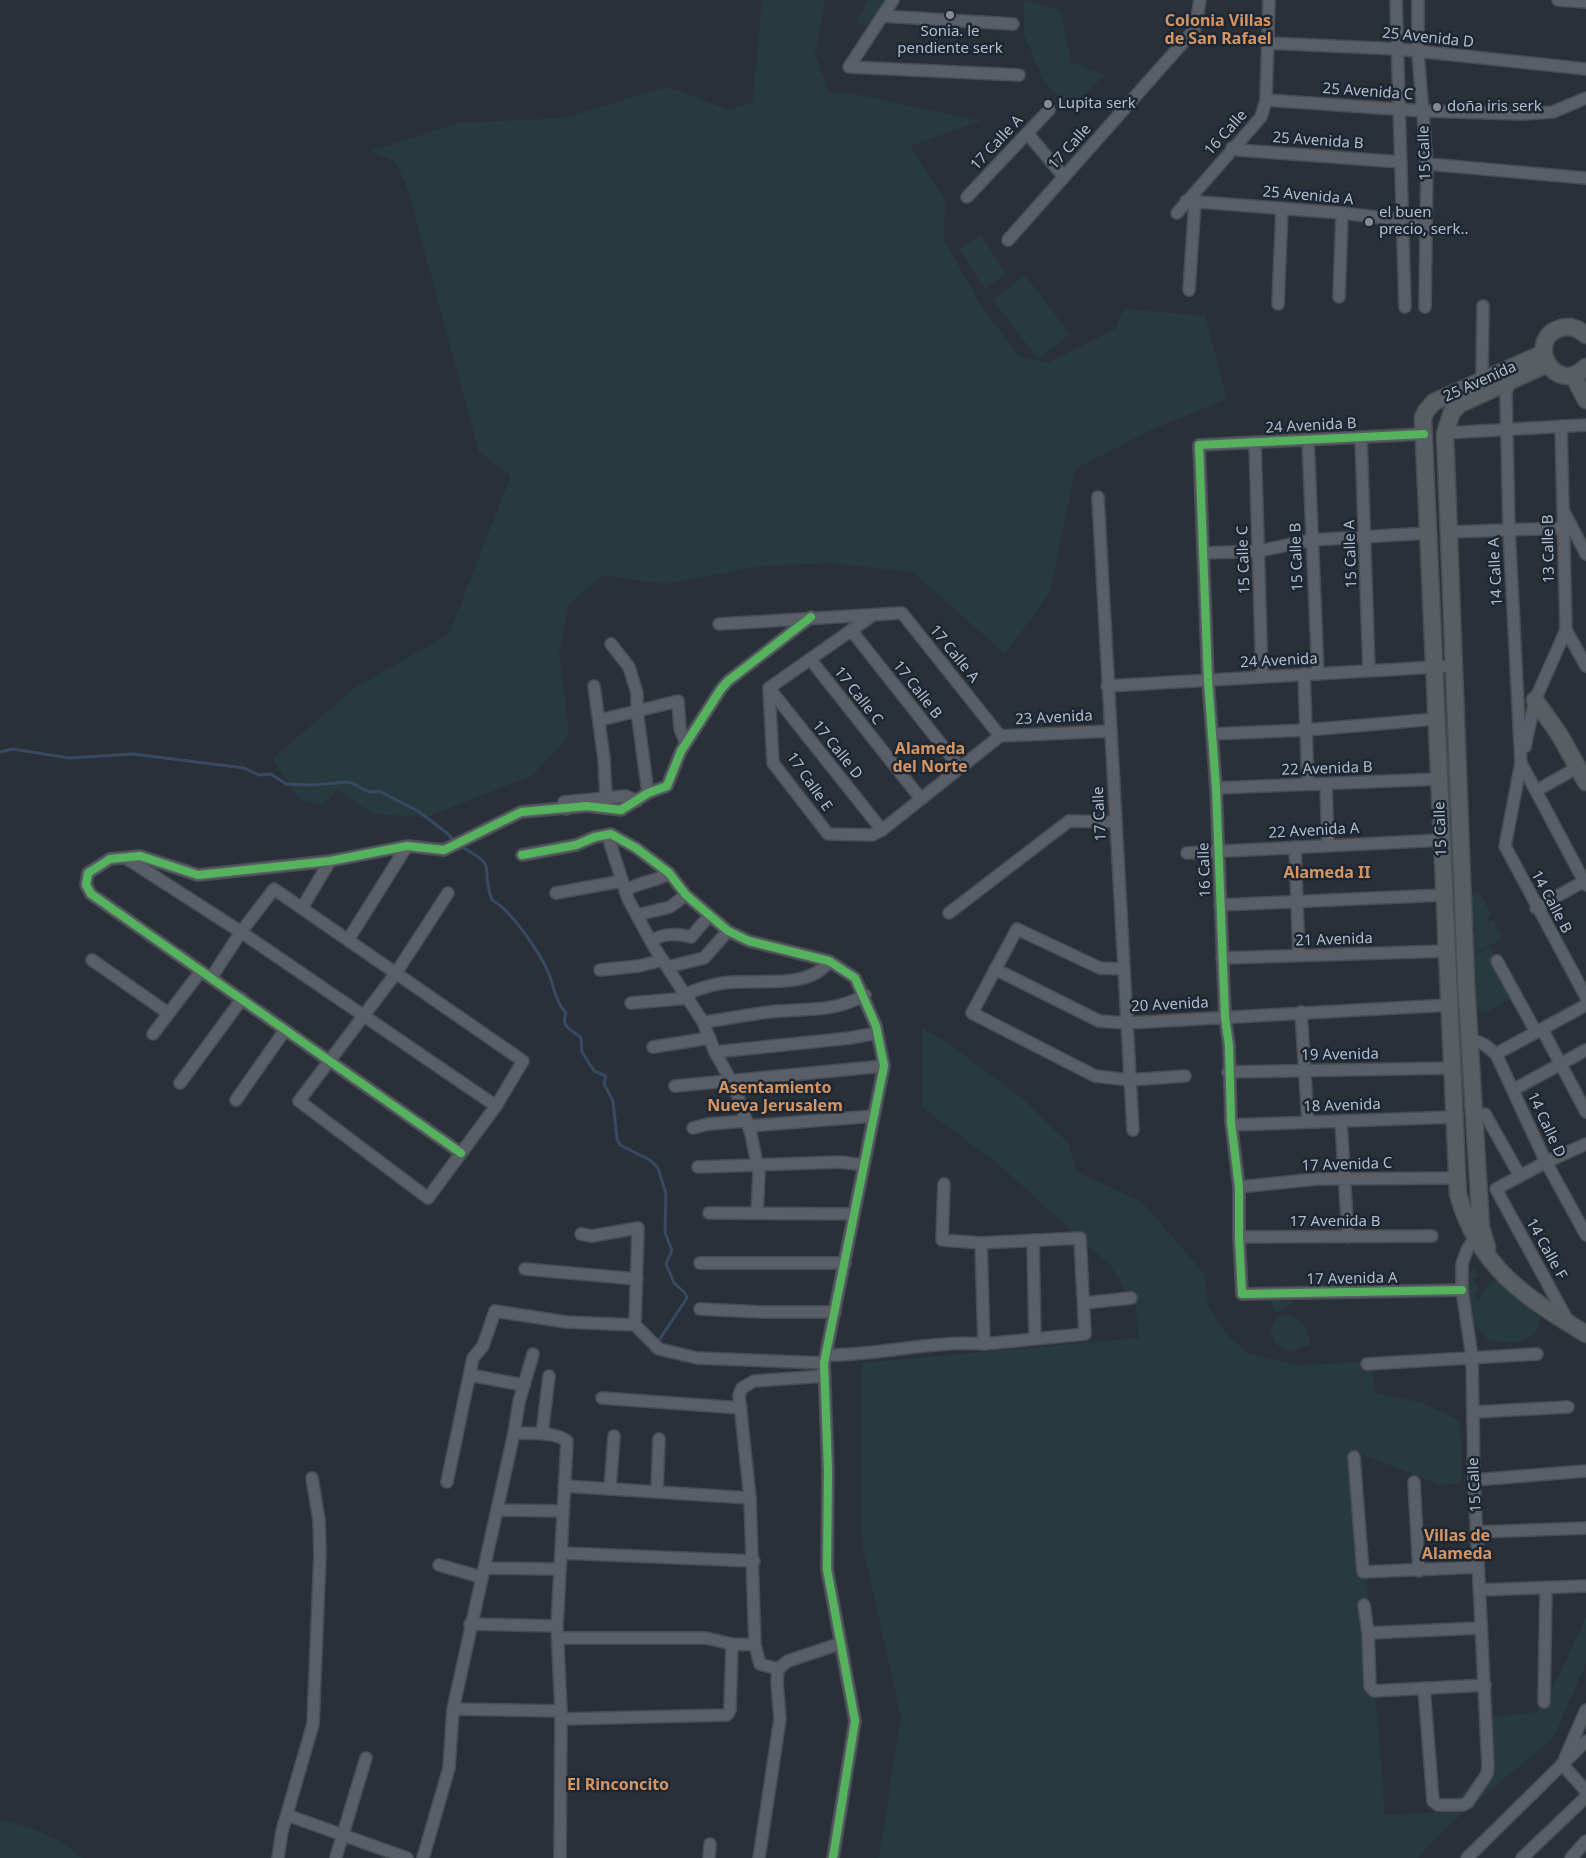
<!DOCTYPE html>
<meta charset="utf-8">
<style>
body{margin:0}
canvas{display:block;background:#2a3038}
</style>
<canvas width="1586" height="1858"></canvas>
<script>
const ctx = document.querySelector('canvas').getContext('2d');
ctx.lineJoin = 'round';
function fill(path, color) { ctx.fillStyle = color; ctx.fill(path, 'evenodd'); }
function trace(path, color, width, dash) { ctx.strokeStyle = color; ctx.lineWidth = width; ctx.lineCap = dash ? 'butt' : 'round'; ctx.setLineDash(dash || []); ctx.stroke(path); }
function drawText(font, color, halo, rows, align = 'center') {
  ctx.font = font + ' "Noto Sans",sans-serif'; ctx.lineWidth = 5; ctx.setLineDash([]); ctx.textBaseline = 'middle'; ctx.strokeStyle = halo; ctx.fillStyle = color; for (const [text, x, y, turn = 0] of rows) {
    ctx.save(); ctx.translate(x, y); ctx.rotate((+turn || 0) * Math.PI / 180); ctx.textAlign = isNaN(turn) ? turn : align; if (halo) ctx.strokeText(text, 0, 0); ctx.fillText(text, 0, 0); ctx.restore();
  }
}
fill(new Path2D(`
 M 762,0 L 825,0 L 815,54 L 829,93 L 850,93 L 981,121 L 910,146 L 945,200 L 944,240 L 982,307 L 1019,356 L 1048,363 L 1115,329 L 1124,309 L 1205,316 L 1227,399 L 1149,431 L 1075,469 L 1050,592 L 1005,654 L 913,572 L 829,563 L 762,566 L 665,584 L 602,575 L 568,606 L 559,654 L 569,735 L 533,775 L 427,817 L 373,814 L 337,790 L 323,805 L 299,799 L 273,758 L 355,688 L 449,634 L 511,476 L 479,452 L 408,190 L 396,162 L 371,151 L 458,123 L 564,118 L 667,87 L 730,110 L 753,102 Z
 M 868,0 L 888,0 L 870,27 L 856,23 Z
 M 1024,0 L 1060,10 L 1071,62 L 1105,75 L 1069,109 L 1043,80 L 1024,34 Z
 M 981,235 L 1006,274 L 984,288 L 959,249 Z
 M 1025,275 L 1070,334 L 1038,359 L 993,300 Z
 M 1478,891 L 1491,913 L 1486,919 L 1488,923 L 1493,921 L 1503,939 L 1472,953 L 1472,933 L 1477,929 L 1472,925 L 1473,912 L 1470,912 L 1470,896 Z
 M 1490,947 L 1514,997 L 1482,1014 L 1466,983 L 1465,959 Z
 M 922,1029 L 942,1039 L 1023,1099 L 1067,1142 L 1077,1172 L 1142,1202 L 1205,1275 L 1208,1307 L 1225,1333 L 1249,1354 L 1298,1365 L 1371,1362 L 1375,1393 L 1423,1403 L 1460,1421 L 1462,1483 L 1440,1485 L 1356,1452 L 1385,1815 L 1440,1812 L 1492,1765 L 1488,1718 L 1537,1712 L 1549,1697 L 1586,1617 L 1586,1663 L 1553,1738 L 1444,1829 L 1418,1858 L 879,1858 L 901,1717 L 862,1542 L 862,1363 L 1139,1338 L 1136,1306 L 1111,1266 L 997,1163 L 922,1107 Z
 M 1473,1268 L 1478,1276 L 1473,1279 L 1478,1289 L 1474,1297 L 1478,1300 L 1491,1281 L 1501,1281 L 1542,1313 L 1536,1333 L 1517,1343 L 1488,1340 L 1472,1321 L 1464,1277 Z
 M 1277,1297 L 1282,1302 L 1291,1300 L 1292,1303 L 1278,1313 L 1274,1310 L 1270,1298 Z
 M 1290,1315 L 1305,1326 L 1311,1344 L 1290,1352 L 1277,1345 L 1270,1330 L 1278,1316 Z
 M 0,1820 C 30,1826 59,1837 82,1858 L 0,1858 Z`), '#273a3e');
trace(new Path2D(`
 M 0,752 L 13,749 L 69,758 L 133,754 L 244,768 L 259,775 L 271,774 L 286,784 L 313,785 L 346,782 L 352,783 L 369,792 L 379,791 L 418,811 L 447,833 L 455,842
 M 460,846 C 501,868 479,865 492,900 C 511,910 541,954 549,974 C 554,987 556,1003 566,1013 C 560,1029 573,1029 581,1038 L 582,1052 L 594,1071 L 606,1076 L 604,1084 L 613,1101 L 617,1139 L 620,1145 L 650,1160 L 658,1168 L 666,1194 L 665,1233 L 672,1250 L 666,1264 L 674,1283 L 685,1293 L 687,1298 L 652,1351`), '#384963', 3);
const street = new Path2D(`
 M 893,0 L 849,67 L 1019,75
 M 1396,0 L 1405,307
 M 1418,0 L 1418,53 L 1427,164 L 1425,307
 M 1558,0 L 1586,2
 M 882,16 L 1013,24
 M 1267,43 L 1398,49 L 1586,69
 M 1266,100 L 1424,111 L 1522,114 L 1553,112 L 1586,98
 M 1027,133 L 1064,177
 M 1232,148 L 1238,150 L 1401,162
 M 1427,164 L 1585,178
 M 967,197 L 1049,110
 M 1186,201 L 1342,213 L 1426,223
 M 1177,213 L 1261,117 L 1266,100 L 1269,0
 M 1008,240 L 1195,29 L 1200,0
 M 1189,290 L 1195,201
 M 1339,297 L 1342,213
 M 1278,304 L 1282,208
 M 1510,380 L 1506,393 L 1509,529 L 1521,763 L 1505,846 L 1586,997
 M 1482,381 L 1483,306
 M 1561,426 L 1566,630 L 1586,666
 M 1445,433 L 1586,425
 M 1424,434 L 1199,445 L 1208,680 L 1216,788 L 1225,1017 L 1229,1046 L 1231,1122 L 1239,1187 L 1239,1237 L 1242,1294 L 1462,1290
 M 1361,437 L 1369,671
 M 1308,440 L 1318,674
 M 1255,442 L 1262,677
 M 1098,497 L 1133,1130
 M 1564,512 L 1586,554
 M 1449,532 L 1563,528
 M 1204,553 L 1259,551 L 1311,540 L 1428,533
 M 719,624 L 902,613 L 1000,736
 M 851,630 L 960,768
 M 611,644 L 629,667 L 637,693 L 637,711 L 648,793
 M 810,659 L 921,799
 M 1304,674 L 1308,784
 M 594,686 L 604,759 L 606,797
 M 1107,686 L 1453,666
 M 769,688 L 773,763 L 828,834 L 872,835 L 882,830 L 1000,736 L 1111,731
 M 769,688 L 882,830
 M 769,688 L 873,615
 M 600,720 L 678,701 L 680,729 L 686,743
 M 1212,734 L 1306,730 L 1436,719
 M 1525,747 L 1535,700 L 1566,630
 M 1521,763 L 1586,885
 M 1326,784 L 1328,846
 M 1216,788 L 1439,779
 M 1536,791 L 1578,767
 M 566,809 L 564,802 L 626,796 L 637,801
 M 611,834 L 610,843 L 628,899 L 654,947 L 703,1022 L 715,1052 L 735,1088 L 751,1134 L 759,1174 L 757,1213
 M 1295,847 L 1299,956
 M 1187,853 L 1442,840
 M 522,855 L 576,845 L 595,837 L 611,834 L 636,848 L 669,873 L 686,895 L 728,931 L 749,941 L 829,961 L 855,978 L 876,1026 L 884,1066 L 824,1363 L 828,1470 L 827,1569 L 855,1721 L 833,1858
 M 126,858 L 241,932 L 496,1106
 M 625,891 C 642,880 655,883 669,873
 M 556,893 L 622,881
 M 1220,905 L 1444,895
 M 302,908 L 330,861
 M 1536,908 L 1586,880
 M 949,913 L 1069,821 L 1115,822
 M 637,915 L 670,907 L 686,895
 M 348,940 L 407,846
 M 652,942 C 660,932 681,934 691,937 L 709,916
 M 1222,958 L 1447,951
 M 92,960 L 168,1013
 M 1497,961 L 1536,1032
 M 667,967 L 704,958 L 728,931
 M 995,969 L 1099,1021 L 1126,1023 L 1449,1005
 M 1123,969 L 1100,968 L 1017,929 L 972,1013 L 1095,1076 L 1129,1080 L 1185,1076
 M 600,970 L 639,966 L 663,960
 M 211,978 L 241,932 L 274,889 L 523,1061 L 496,1106 L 428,1198 L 299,1101 L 396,973 L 448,893
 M 686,994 C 698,989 710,985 723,983 C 755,978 809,991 829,961
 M 631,1003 L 689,998
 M 1301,1012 L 1308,1122
 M 703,1022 C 728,1019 754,1013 779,1011 C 810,1009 837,1011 865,995
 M 1542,1029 L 1586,1112
 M 153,1034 L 201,971
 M 1470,1038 L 1485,1045 L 1496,1054 L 1546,1162 L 1586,1235
 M 653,1047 L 710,1038
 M 715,1052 L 850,1038 L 877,1033
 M 1496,1054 L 1586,1005
 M 1228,1072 L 1452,1068
 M 180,1083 L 242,999
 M 675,1086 L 884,1066
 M 1513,1090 L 1586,1050
 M 236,1100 L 285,1030
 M 1485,1114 L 1520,1176
 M 1341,1121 L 1348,1237
 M 1232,1125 L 1454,1117
 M 749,1126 L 874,1116
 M 693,1128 L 708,1124 L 747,1121
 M 461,1153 L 91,894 L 86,885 L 88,873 L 110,859 L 140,856 L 198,875 L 330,861 L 407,846 L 444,850 L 521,812 L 587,806 L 621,810 L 648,793 L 667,786 L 681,751 L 721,689 L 728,681 L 811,617
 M 698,1167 L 840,1162 L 864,1165
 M 944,1184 L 942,1240 L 981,1243 L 1080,1238 L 1085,1334 L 984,1344
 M 1239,1187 L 1317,1179 L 1457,1178
 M 709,1213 L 854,1214
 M 581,1234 L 592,1236 L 638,1228 L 635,1325 L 659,1349 L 697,1358 L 824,1363
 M 1239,1237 L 1432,1236
 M 1033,1240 L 1035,1338
 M 700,1263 L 845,1263
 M 525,1269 L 637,1279
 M 1084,1303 L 1131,1298
 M 700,1309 L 761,1312 L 835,1312
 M 1569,1323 L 1496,1189 L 1546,1162 L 1586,1144
 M 826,1355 C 878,1356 930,1340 984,1344 L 981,1243
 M 1367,1364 L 1537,1354
 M 470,1375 L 523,1385
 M 602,1398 L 741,1408
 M 1474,1412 L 1568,1407
 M 514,1433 C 530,1434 553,1431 567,1441 L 557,1626 L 561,1711 L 560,1858
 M 542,1434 L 549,1376
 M 1354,1457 L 1363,1572 L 1478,1567
 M 1474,1480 L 1586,1471
 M 447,1482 L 473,1358 L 483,1346 L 495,1311 L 566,1322 L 635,1325
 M 1414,1482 L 1419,1571
 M 564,1486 L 750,1498
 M 610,1489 L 614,1436
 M 657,1492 L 659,1439
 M 497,1510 L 563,1511
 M 1478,1532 L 1586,1528
 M 561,1553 L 754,1561
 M 439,1565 L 481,1577
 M 484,1568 L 559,1569
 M 1480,1590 L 1586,1586
 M 1364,1605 L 1368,1633 L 1370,1686 L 1374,1691 L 1485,1685
 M 470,1624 L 557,1626
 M 1368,1633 L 1481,1628
 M 558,1638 L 706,1638 L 732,1644 L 755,1645
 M 778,1669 L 760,1664 L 755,1645 L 750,1498 L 739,1395 L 742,1388 L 754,1381 L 825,1376
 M 1424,1688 L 1433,1801 L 1438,1805 L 1463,1805 L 1468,1802 L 1487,1774 L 1488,1766 L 1474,1480 L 1472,1357 L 1462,1290 L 1462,1264 L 1467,1250 L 1478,1232
 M 1544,1702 L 1546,1587
 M 453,1709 L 561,1711
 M 561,1719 L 727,1715 L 730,1710 L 732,1644
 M 1565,1758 L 1586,1710
 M 1562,1764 L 1586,1791
 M 287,1815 L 407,1858
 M 336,1857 L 366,1758
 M 278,1858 L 282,1831 L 313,1724 L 320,1554 L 319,1520 L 312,1478
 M 423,1858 L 449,1768 L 453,1709 L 514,1433 L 519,1402 L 533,1354
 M 709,1858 L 710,1844
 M 759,1858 L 780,1719 L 777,1682 L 778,1669 L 788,1661 L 839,1644
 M 1467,1858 L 1586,1741
 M 1522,1858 L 1586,1797
 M 1571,1858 L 1586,1841`);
const secondary = new Path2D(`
 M 1586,335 C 1579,329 1571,325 1561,328 C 1523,339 1555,398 1586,367
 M 1544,353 L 1434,402 L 1426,411 L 1423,418 L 1458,1194 C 1478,1267 1525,1297 1586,1334
 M 1573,375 L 1586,400
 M 1535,700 L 1559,734 L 1586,782
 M 1487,1247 L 1481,1228 L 1466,983 L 1445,433 L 1452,412 L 1460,404 L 1547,364`);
trace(street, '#484c53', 14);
trace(secondary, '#484c53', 19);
trace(street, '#5a5e66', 11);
trace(secondary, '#595d64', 16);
trace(new Path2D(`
 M 1424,434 L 1199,445 L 1208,680 L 1216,788 L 1225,1017 L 1229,1046 L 1231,1122 L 1239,1187 L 1239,1237 L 1242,1294 L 1462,1290
 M 522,855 L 576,845 L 595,837 L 611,834 L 636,848 L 669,873 L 686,895 L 728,931 L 749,941 L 829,961 L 855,978 L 876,1026 L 884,1066 L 824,1363 L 828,1470 L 827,1569 L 855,1721 L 833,1858
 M 461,1153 L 91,894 L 86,885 L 88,873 L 110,859 L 140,856 L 198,875 L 330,861 L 407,846 L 444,850 L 521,812 L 587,806 L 621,810 L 648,793 L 667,786 L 681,751 L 721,689 L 728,681 L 811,617`), '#56b35d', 8);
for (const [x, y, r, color] of [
 [950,15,5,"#848b96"],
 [1048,104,5,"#848b96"],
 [1437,107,5,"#848b96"],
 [1369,222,5,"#848b96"]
]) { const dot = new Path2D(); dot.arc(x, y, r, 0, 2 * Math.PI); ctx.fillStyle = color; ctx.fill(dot); trace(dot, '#1d2633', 2); }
drawText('15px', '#b4bcc9', '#1d2633', [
 ["Sonia. le",950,32,"center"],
 ["pendiente serk",950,49,"center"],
 ["Lupita serk",1058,104],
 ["doña iris serk",1447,107],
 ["el buen",1379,213],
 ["precio, serk..",1379,230]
], 'left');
drawText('15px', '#b4bcc9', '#1d2633', [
 ["25 Avenida D",1428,38,6],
 ["25 Avenida C",1368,92,4],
 ["16 Calle",1226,133,-48],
 ["25 Avenida B",1318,141,4],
 ["17 Calle A",997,143,-47],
 ["17 Calle",1070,147,-48],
 ["15 Calle",1425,153,-92],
 ["25 Avenida A",1308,196,5],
 ["25 Avenida",1480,382,-24],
 ["24 Avenida B",1311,426,-3],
 ["13 Calle B",1549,549,-91],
 ["15 Calle A",1351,554,-92],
 ["15 Calle B",1297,557,-92],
 ["15 Calle C",1244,560,-92],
 ["14 Calle A",1496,572,-93],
 ["17 Calle A",954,654,51],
 ["24 Avenida",1279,661,-3],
 ["17 Calle B",917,690,52],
 ["17 Calle C",858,696,52],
 ["23 Avenida",1054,718,-3],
 ["17 Calle D",837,750,51],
 ["22 Avenida B",1327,769,-2],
 ["17 Calle E",809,782,55],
 ["17 Calle",1100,814,-93],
 ["15 Calle",1441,829,-92],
 ["22 Avenida A",1314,831,-3],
 ["16 Calle",1205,870,-92],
 ["14 Calle B",1551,902,62],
 ["21 Avenida",1334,940,-2],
 ["20 Avenida",1170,1005,-3],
 ["19 Avenida",1340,1055,-1],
 ["18 Avenida",1342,1106,-2],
 ["14 Calle D",1546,1125,65],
 ["17 Avenida C",1347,1165,-2],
 ["17 Avenida B",1335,1222],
 ["14 Calle F",1546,1249,61],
 ["17 Avenida A",1352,1279,-1],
 ["15 Calle",1475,1485,-93]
]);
drawText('bold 16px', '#d59563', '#1d2633', [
 ["Colonia Villas",1218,21],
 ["de San Rafael",1218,39],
 ["Alameda",930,749],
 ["del Norte",930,767],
 ["Alameda II",1327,873],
 ["Asentamiento",775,1088],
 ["Nueva Jerusalem",775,1106],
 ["Villas de",1457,1536],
 ["Alameda",1457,1554],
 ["El Rinconcito",618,1785]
]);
</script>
